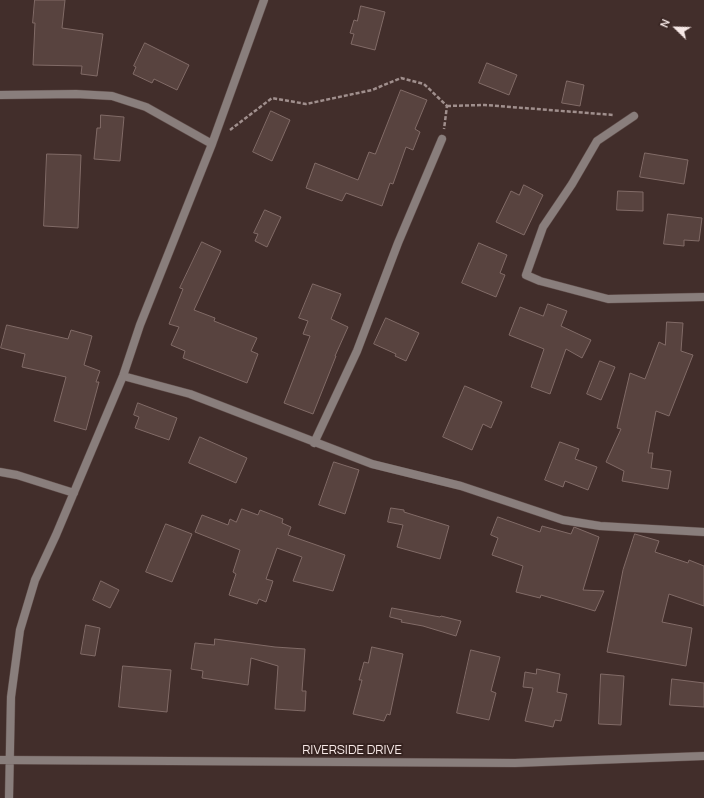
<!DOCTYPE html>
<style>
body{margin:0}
#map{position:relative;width:704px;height:798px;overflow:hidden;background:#422e2b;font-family:Manrope,sans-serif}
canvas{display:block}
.north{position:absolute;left:656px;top:8px;width:40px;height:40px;-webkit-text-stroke:3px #372421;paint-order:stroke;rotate:293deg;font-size:11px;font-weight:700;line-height:16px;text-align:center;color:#f7e9e7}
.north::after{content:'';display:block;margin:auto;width:14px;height:18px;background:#f7e9e7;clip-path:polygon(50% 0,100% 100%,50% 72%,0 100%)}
</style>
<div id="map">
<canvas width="704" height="798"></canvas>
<div class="north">N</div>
</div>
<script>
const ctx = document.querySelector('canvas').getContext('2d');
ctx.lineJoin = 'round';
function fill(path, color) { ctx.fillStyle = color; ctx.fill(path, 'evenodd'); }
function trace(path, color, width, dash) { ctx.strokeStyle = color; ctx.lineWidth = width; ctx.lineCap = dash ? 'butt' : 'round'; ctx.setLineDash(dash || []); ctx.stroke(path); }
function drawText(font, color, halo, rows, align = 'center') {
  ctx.font = font + ' Manrope,sans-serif'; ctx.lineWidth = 4; ctx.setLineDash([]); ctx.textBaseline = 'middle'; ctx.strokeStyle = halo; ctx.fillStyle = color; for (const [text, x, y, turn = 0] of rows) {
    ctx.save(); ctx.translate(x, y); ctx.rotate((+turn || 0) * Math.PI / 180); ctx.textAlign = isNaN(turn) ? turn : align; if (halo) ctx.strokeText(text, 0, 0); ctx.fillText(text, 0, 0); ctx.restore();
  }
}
const building = new Path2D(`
 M 35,0 L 65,0 L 62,28 L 103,34 L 97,76 L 81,74 L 82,66 L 33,65 L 35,23 L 33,23 Z
 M 361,6 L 385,12 L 375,50 L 351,44 L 354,34 L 350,33 L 354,20 L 357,21 Z
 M 145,43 L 189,65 L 177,90 L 154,79 L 152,83 L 133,74 L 136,67 L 134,66 Z
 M 487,63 L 517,75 L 509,95 L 479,83 Z
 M 567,81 L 584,85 L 580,106 L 562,103 Z
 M 401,90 L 427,100 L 415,129 L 420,132 L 413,150 L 406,147 L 393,184 L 390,183 L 382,206 L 346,193 L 342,201 L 306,188 L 315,163 L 358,180 L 369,152 L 375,154 Z
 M 271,111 L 290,120 L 272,161 L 253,152 Z
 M 101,115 L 124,117 L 120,161 L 94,159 L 97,128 L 100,128 Z
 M 645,153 L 688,160 L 684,184 L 640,177 Z
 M 47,154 L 81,155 L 78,228 L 44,226 Z
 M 524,185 L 543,195 L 524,235 L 496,222 L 511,191 L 519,195 Z
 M 618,191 L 643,192 L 643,211 L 617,210 Z
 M 265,210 L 281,217 L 267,247 L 255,241 L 258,234 L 254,233 Z
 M 668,214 L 702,218 L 699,241 L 684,240 L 684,246 L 664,244 Z
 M 202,242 L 221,251 L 194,310 L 215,318 L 214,321 L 257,338 L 251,351 L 258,354 L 247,383 L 183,358 L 185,351 L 171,345 L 179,327 L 169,324 L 183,289 L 180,288 Z
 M 479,243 L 507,255 L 500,273 L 505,275 L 496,297 L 462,283 Z
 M 313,284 L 341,294 L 331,319 L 348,327 L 335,356 L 336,356 L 313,414 L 284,403 L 310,336 L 303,334 L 308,321 L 299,318 Z
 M 548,304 L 567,311 L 561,326 L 591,340 L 582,358 L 566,349 L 550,394 L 531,387 L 544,349 L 509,335 L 520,307 L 543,316 Z
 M 386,318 L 419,333 L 406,361 L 395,356 L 396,354 L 374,344 Z
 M 667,322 L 683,323 L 681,351 L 693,355 L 669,416 L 656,411 L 648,453 L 653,453 L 651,468 L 671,471 L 668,489 L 622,481 L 624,471 L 606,462 L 621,429 L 617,428 L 630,373 L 645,379 L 659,342 L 665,345 Z
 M 7,325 L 68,339 L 71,330 L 92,336 L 84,365 L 100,371 L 96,382 L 99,382 L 86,430 L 54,421 L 66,377 L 22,367 L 25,354 L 1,348 Z
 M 600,361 L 615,367 L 601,400 L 587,394 Z
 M 465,386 L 502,402 L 491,428 L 483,424 L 472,450 L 443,437 Z
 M 138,403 L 177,418 L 169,440 L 135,428 L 139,417 L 134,415 Z
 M 200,437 L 247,458 L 236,483 L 189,463 Z
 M 560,442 L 579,449 L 575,459 L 597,467 L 588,490 L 565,481 L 563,487 L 545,480 Z
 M 334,462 L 359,470 L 345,514 L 319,505 Z
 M 391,508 L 404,510 L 404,512 L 449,526 L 440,559 L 397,547 L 403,525 L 388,522 Z
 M 242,509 L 258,515 L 260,510 L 283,519 L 282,523 L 291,527 L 288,535 L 345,555 L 333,591 L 293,581 L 302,557 L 277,548 L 266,579 L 273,581 L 266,602 L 259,599 L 257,604 L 229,595 L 236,574 L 233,572 L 240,550 L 195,532 L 202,515 L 228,525 L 230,519 L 236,522 Z
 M 498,517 L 540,532 L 542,526 L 571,534 L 574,527 L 599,537 L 583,590 L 604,591 L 595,611 L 541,595 L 540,598 L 516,592 L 523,566 L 492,555 L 498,538 L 491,535 Z
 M 166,524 L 192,534 L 172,582 L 146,572 Z
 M 635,534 L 659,541 L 655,552 L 688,563 L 689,560 L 704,566 L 704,606 L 669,594 L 662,622 L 692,628 L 686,666 L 607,652 L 623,570 Z
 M 101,581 L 119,590 L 110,608 L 93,600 Z
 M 392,608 L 440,617 L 441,616 L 461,621 L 456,636 L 423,626 L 401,622 L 402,620 L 390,617 Z
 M 86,625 L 100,628 L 95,656 L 81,654 Z
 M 215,639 L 275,647 L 305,649 L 302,691 L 306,691 L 305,711 L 275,709 L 278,666 L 251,658 L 248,685 L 202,678 L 203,671 L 191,669 L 195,643 L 214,645 Z
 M 372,647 L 403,654 L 390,715 L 387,714 L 384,721 L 353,714 L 362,680 L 359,680 L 364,662 L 368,663 Z
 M 471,650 L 500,657 L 491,691 L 496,693 L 489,720 L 457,713 Z
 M 123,666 L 171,670 L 167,712 L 119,707 Z
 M 537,669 L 560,674 L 557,692 L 567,694 L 561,721 L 555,720 L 553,727 L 525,721 L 533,688 L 523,687 L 525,672 L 536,674 Z
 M 601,674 L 624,676 L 621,725 L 599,724 Z
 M 672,679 L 704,683 L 704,707 L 670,705 Z`);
fill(building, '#58433f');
trace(building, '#816b67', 1);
const street = new Path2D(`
 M 0,95 L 76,94 L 112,96 L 146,107 L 212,144
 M 634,116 L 597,141 L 572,184 L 543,227 L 526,275 L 540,281 L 608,299 L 704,297
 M 123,376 L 190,394 L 372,464 L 461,486 L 563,520 L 600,526 L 704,532
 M 314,443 L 357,351 L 398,243 L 442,139
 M 0,472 L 17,475 L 74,493
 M 0,760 L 515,763 L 704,756
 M 9,798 L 11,697 L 20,630 L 35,580 L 56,535 L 123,376 L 140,325 L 212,144 L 264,0`);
trace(street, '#5f4c49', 9);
trace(new Path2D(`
 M 447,106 L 485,105 L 614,115
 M 230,130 L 272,98 L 306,104 L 372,90 L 401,78 L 424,84 L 447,106 L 444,129`), '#a08f8d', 2.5, [4, 2]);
trace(street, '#897e7c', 8);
drawText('13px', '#f7e9e7', '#372421', [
 ["RIVERSIDE DRIVE",352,750]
]);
</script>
